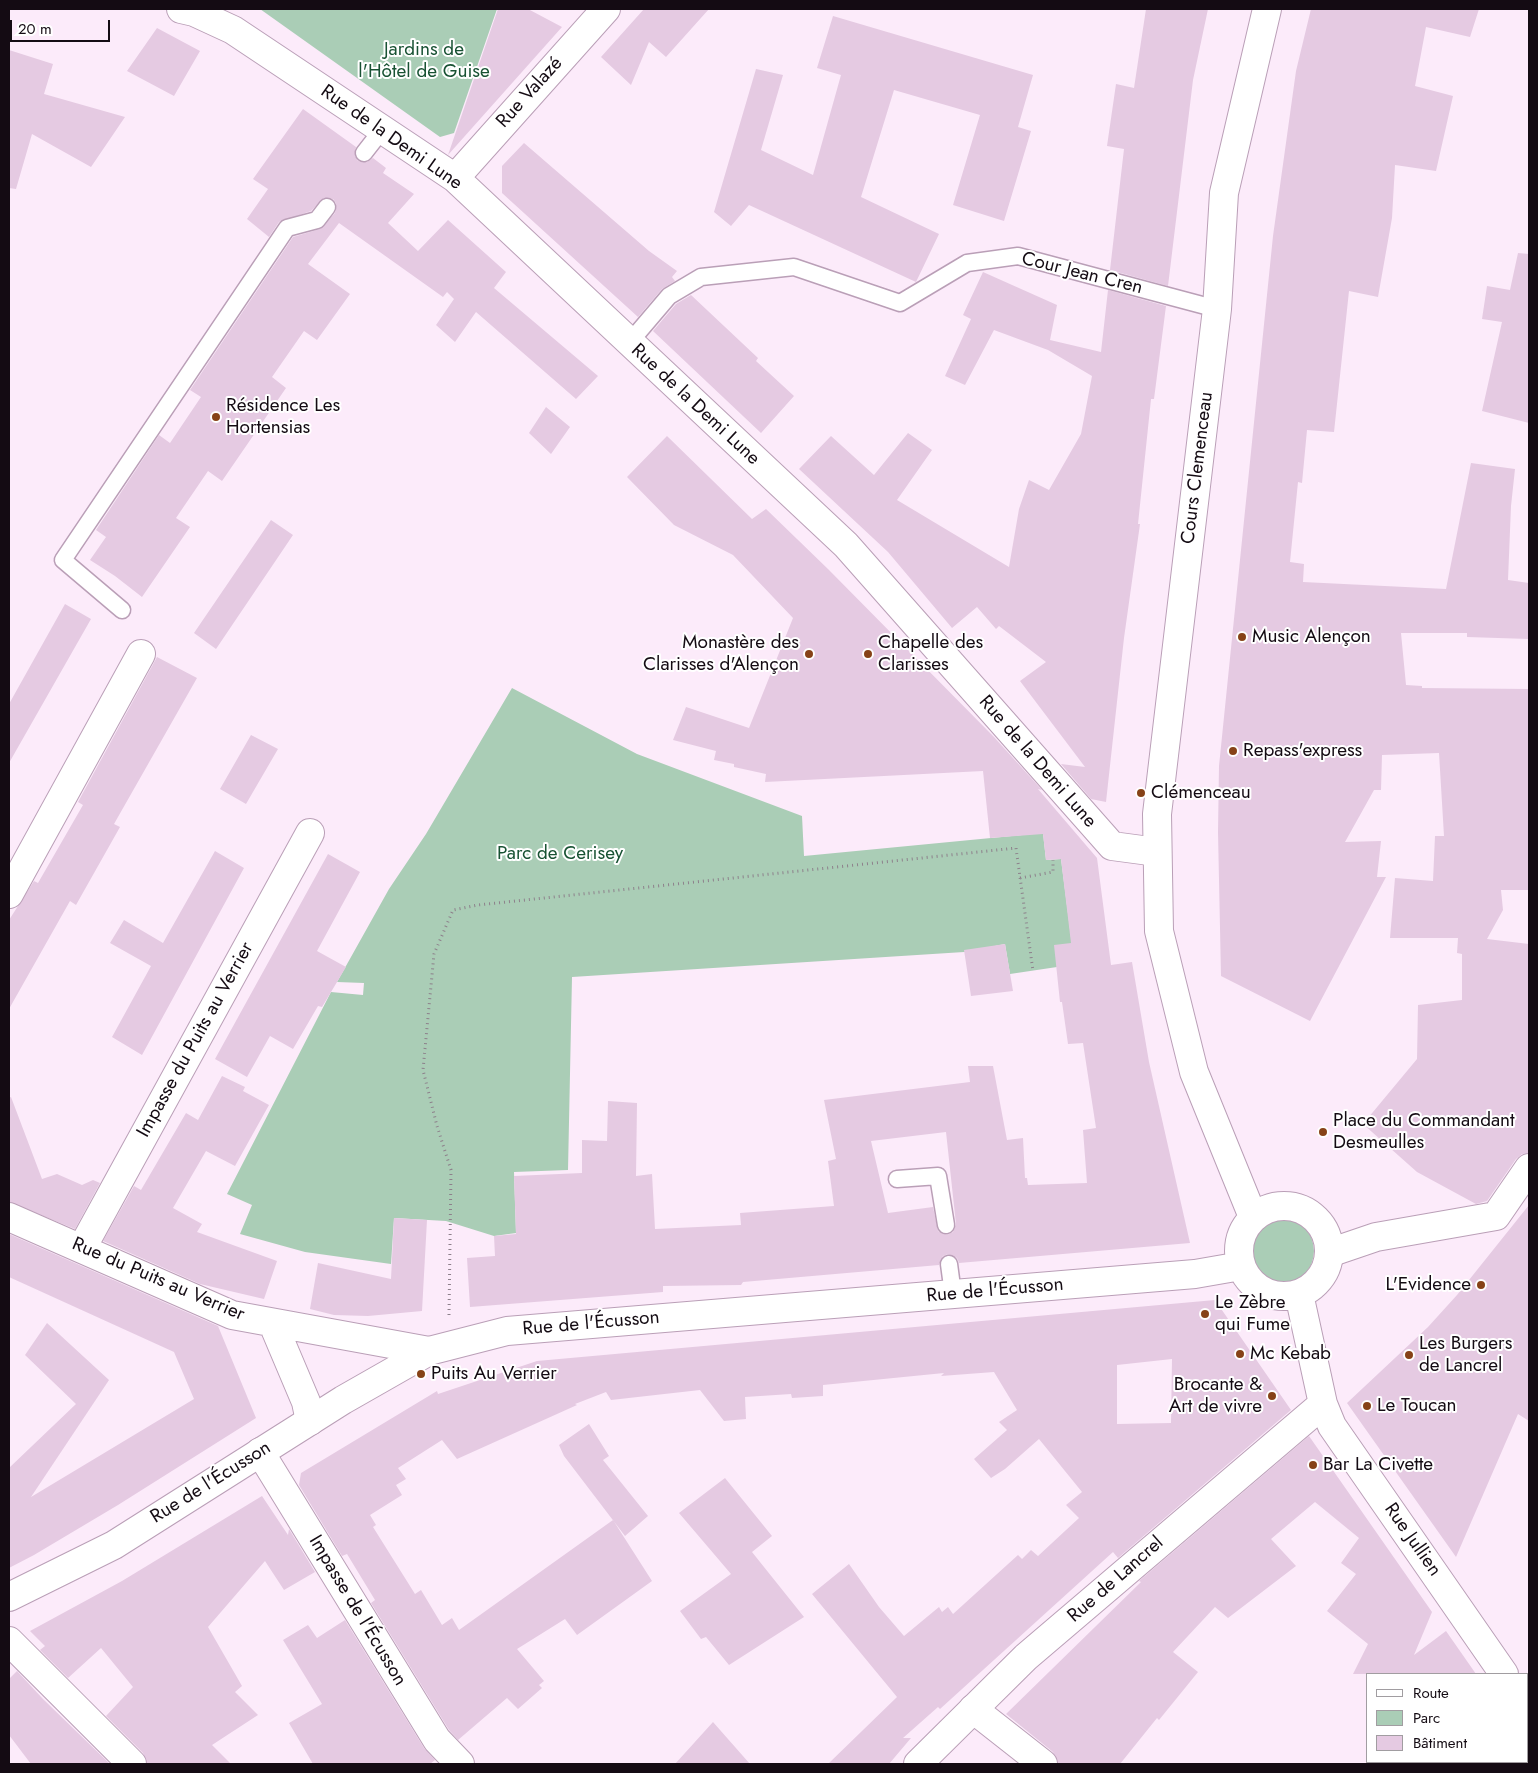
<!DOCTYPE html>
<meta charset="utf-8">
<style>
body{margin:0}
#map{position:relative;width:1538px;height:1773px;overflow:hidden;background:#fcebfa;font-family:Jost,sans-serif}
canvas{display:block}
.frame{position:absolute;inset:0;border:10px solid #140b13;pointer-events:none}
.legend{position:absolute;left:1366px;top:1673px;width:162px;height:90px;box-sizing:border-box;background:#fff;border:1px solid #a19da1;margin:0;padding:6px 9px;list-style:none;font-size:15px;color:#140b13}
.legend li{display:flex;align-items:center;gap:10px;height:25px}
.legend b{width:25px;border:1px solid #a19da1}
.scale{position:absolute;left:10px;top:20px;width:100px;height:22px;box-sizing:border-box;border:2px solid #140b13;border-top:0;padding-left:6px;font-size:15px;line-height:18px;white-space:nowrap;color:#140b13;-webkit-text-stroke:4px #fff;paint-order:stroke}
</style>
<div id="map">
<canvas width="1538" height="1773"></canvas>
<div class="frame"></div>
<ul class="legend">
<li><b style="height:6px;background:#fff"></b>Route</li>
<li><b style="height:14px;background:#aacdb6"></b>Parc</li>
<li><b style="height:14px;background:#e5cae2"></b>Bâtiment</li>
</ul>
<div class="scale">20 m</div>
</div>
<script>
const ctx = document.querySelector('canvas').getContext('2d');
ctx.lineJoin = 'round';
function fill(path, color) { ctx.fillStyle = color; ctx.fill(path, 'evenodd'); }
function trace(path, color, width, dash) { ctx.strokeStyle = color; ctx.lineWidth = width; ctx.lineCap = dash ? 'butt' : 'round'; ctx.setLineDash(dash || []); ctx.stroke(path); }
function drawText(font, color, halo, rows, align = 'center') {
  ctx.font = font + ' Jost,sans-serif'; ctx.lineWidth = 4; ctx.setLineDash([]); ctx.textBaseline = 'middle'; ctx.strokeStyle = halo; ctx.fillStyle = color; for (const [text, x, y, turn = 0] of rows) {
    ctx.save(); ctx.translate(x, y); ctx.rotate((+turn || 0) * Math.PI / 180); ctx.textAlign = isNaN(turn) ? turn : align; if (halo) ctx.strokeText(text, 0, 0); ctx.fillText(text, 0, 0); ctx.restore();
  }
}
fill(new Path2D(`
 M 260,9 L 497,9 L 454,133 L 440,137 Z
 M 512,688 L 637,754 L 802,816 L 804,856 L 1043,833 L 1046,860 L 1061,859 L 1072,945 L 1057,967 L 1010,974 L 1005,944 L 964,952 L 572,977 L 568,1170 L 514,1172 L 516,1233 L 494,1236 L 446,1221 L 394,1218 L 391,1264 L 305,1252 L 240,1234 L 252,1205 L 227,1194 L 331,992 L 363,995 L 364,983 L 337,982 L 389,889 L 426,834 Z
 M1248 1251a33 33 0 1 1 66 0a33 33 0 1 1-66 0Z`), '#aacdb6');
fill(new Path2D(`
 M 498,9 L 528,9 L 562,27 L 448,155 Z
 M 644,9 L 709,9 L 666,57 L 649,42 L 631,85 L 601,57 Z
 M 1146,9 L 1208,9 L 1193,80 L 1168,286 L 1110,270 L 1124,149 L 1107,146 L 1116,84 L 1134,88 Z
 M 1311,9 L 1479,9 L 1470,37 L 1426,27 L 1415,86 L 1453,96 L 1436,171 L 1395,165 L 1392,218 L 1378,297 L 1349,291 L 1334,432 L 1307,430 L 1302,483 L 1298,482 L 1290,562 L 1304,564 L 1303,582 L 1446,589 L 1471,463 L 1515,469 L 1511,506 L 1508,580 L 1529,583 L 1529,639 L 1467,637 L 1467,633 L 1401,633 L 1406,685 L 1422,686 L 1422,688 L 1529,689 L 1529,890 L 1501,890 L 1503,910 L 1487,939 L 1529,944 L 1529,1153 L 1522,1154 L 1516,1159 L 1487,1201 L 1476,1204 L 1417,1172 L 1363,1124 L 1417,1059 L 1418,1005 L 1462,1000 L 1462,954 L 1457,953 L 1458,938 L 1390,938 L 1395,878 L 1433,881 L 1435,836 L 1444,836 L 1439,753 L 1382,755 L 1381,790 L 1374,790 L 1345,842 L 1381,841 L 1377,877 L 1386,877 L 1310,1021 L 1221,976 L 1218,832 L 1219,766 L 1273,236 L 1296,71 Z
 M 833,16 L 1033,75 L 1018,127 L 1031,131 L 1004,221 L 953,205 L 980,115 L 894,90 L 861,197 L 939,234 L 916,282 L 749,205 L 731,226 L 714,212 L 756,69 L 783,75 L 761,150 L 813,175 L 841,75 L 817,68 Z
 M 157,28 L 200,51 L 174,96 L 127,71 Z
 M 9,50 L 53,64 L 44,94 L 125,117 L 91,167 L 32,134 L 16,189 L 9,188 Z
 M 303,109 L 356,147 L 355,156 L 358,161 L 367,162 L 373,158 L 386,168 L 383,173 L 414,194 L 388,223 L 418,251 L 448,220 L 506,272 L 494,288 L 598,376 L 576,399 L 476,312 L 455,342 L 436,325 L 454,299 L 447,292 L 443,297 L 339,223 L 308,264 L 350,294 L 317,340 L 304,331 L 272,377 L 286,388 L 222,481 L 208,471 L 176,518 L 190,527 L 142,597 L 115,576 L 90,560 L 106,537 L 96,530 L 159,435 L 170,443 L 201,397 L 190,390 L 293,237 L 320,229 L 335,213 L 336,203 L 333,199 L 324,198 L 311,211 L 279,222 L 269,237 L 247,219 L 268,189 L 253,179 Z
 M 524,143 L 649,251 L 677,271 L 672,277 L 675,281 L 662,289 L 638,317 L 502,193 L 502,166 Z
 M 1518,253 L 1529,254 L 1529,423 L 1482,411 L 1502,322 L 1482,319 L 1487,286 L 1510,290 Z
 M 983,272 L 1057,305 L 1050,340 L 1101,352 L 1108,290 L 1166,306 L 1154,399 L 1151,399 L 1138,524 L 1140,524 L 1124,638 L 1106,802 L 1091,799 L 1061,764 L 1085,767 L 1020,681 L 1046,662 L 999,626 L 996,629 L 977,607 L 952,628 L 888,552 L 799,469 L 831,436 L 874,475 L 908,433 L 932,450 L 897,500 L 1009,567 L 1019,509 L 1029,480 L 1049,490 L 1081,434 L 1092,376 L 1048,350 L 994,330 L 965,385 L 945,376 L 971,319 L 963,315 Z
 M 691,295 L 758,358 L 756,361 L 794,396 L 761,433 L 653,331 L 676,304 Z
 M 546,407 L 570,427 L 551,454 L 529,433 Z
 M 667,436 L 752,519 L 766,509 L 828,569 L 994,737 L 1042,790 L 1038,789 L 1097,858 L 1111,965 L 1132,962 L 1149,1062 L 1190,1243 L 959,1263 L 957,1258 L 948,1254 L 943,1256 L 939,1265 L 743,1282 L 741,1285 L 663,1286 L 663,1292 L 470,1307 L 467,1258 L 495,1256 L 494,1236 L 516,1234 L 514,1176 L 582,1173 L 582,1140 L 607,1141 L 608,1101 L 637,1103 L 636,1176 L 652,1174 L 655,1229 L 741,1225 L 740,1213 L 834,1206 L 828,1161 L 836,1159 L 824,1100 L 970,1082 L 968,1066 L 993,1066 L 1007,1140 L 1023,1138 L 1025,1178 L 1027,1178 L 1028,1185 L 1087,1183 L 1083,1130 L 1096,1128 L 1083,1043 L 1068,1044 L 1062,1002 L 1060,1002 L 1054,945 L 1071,943 L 1061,859 L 1046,860 L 1043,834 L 990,838 L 983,771 L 765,782 L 766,774 L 734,767 L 734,764 L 714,760 L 716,751 L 673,740 L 686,707 L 749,728 L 793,618 L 733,555 L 674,525 L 627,477 ZM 946,1132 L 956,1224 L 953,1232 L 947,1235 L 938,1231 L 933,1207 L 888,1213 L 871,1141 Z
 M 271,520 L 293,535 L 216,649 L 194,633 Z
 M 65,604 L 91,619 L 9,763 L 9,704 Z
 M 157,657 L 197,678 L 114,824 L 120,827 L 76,905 L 70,901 L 9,1009 L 9,920 L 34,881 L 38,883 L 83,805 L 78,802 Z
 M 251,735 L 278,749 L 246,804 L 220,789 Z
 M 215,851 L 244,868 L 142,1055 L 112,1037 L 151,966 L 110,943 L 124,920 L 163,943 Z
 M 328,854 L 360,872 L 317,951 L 346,967 L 322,1007 L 318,1006 L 293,1049 L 270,1036 L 247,1077 L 215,1059 Z
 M 1005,944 L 1013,991 L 971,996 L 964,950 Z
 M 222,1076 L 245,1087 L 243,1091 L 269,1105 L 235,1166 L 206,1151 L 173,1208 L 202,1224 L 197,1232 L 277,1261 L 264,1299 L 200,1284 L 103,1241 L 134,1186 L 141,1190 L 186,1113 L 198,1120 Z
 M 11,1097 L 42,1179 L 57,1174 L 82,1185 L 93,1180 L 100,1183 L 75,1229 L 9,1202 L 9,1098 Z
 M 1529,1205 L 1529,1421 L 1518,1414 L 1456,1557 L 1347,1403 L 1428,1327 L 1457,1295 Z
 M 394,1218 L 427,1220 L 422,1311 L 368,1316 L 334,1315 L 310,1309 L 318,1263 L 391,1279 Z
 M 9,1234 L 218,1326 L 256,1418 L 118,1505 L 34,1555 L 9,1568 L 9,1468 L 76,1404 L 25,1355 L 47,1323 L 109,1380 L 31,1497 L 194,1399 L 174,1352 L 9,1277 Z
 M 1215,1300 L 1291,1410 L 1118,1558 L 1113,1552 L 940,1709 L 938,1707 L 903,1738 L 911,1738 L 889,1764 L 828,1764 L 897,1697 L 812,1594 L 849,1564 L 879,1607 L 904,1636 L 939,1607 L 942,1612 L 948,1607 L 953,1614 L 1018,1555 L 1022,1559 L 1031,1550 L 1038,1556 L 1079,1518 L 1066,1505 L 1082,1492 L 1039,1439 L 1005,1469 L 991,1478 L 974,1459 L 1007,1430 L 999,1422 L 1017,1410 L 994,1372 L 941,1376 L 944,1373 L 823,1385 L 823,1396 L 792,1398 L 791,1394 L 745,1397 L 746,1419 L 724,1421 L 700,1390 L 611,1400 L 606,1392 L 575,1404 L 577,1405 L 457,1459 L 442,1440 L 398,1468 L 406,1479 L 396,1485 L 402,1495 L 370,1515 L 376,1525 L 373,1527 L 415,1594 L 421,1590 L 442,1625 L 452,1618 L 459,1630 L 613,1520 L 652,1581 L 577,1635 L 565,1619 L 517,1649 L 544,1681 L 539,1685 L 542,1688 L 518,1709 L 507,1698 L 458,1740 L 449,1730 L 371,1603 L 375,1600 L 347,1554 L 342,1556 L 299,1485 L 301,1473 L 437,1391 L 438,1394 L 537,1361 ZM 1172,1359 L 1171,1423 L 1117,1424 L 1117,1365 Z
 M 589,1424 L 609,1456 L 603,1460 L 648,1516 L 625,1536 L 564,1456 L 559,1445 Z
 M 1309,1436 L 1432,1612 L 1414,1655 L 1446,1631 L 1476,1674 L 1353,1674 L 1368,1644 L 1327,1611 L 1356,1574 L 1341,1563 L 1359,1538 L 1315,1502 L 1271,1539 L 1296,1566 L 1228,1618 L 1215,1607 L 1173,1652 L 1198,1672 L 1159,1720 L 1157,1718 L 1120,1764 L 1058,1764 L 1053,1752 L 1006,1714 L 1141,1582 L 1139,1581 Z
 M 725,1478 L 772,1536 L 752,1552 L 804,1617 L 729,1665 L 706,1637 L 701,1639 L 680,1611 L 731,1574 L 679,1513 Z
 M 262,1496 L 288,1535 L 289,1529 L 315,1572 L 284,1590 L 265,1561 L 208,1627 L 242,1686 L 235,1692 L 258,1715 L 212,1745 L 231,1764 L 147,1764 L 143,1753 L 106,1716 L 133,1687 L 101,1648 L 68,1678 L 40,1650 L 45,1646 L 30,1631 L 122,1581 Z
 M 345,1620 L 424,1748 L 435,1760 L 430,1764 L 313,1764 L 289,1723 L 322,1704 L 283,1640 L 308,1625 L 317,1638 Z
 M 17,1671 L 43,1699 L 110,1764 L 31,1764 L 9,1735 L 9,1679 Z
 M 713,1722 L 750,1764 L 675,1764 Z`), '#e5cae2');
const lane = new Path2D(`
 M 364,153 L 382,130
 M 629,343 L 669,296 L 701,277 L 794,267 L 900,303 L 967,263 L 1018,256 L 1217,309
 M 122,610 L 63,560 L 287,228 L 317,220 L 327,207
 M 897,1179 L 938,1176 L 946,1225
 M 949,1264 L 953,1294`);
const street = new Path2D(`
 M 181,9 L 194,12 L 233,30 L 455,178 L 846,545 L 1112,846 L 1157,852
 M 455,178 L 606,9
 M 9,894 L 141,654
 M 9,1217 L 232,1315 L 429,1351
 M 82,1248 L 310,833
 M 1329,1253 L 1376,1237 L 1496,1216 L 1529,1168
 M 273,1324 L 306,1402 L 310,1421
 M 260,1452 L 437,1740 L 460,1764
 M 9,1641 L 132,1764
 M 973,1709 L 1043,1764`);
const secondary = new Path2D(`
 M1239 1251a45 45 0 1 1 90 0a45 45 0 1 1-90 0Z
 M 1253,1217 L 1194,1072 L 1159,931 L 1157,814 L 1217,309 L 1224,193 L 1267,9
 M 1299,1294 L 1323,1404 L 1332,1426 L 1504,1674
 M 9,1597 L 114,1545 L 343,1400 L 429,1351 L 507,1331 L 1195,1274 L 1241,1266
 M 1527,1706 L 1529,1710
 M 918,1764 L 1026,1657 L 1323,1404`);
trace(lane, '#ba9fb7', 19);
trace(street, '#ba9fb7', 30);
trace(secondary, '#ba9fb7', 30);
trace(new Path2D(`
 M 1020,878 L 1053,872 L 1053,860
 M 449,1315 L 451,1170 L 437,1126 L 423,1070 L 434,954 L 453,910 L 478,905 L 1016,848 L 1033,971`), '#8d808b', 3, [1, 4]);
trace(lane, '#fff', 16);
trace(street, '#fff', 28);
trace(secondary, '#fff', 28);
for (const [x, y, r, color] of [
 [216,417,5,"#864217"],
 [1242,637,5,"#864217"],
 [809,654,5,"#864217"],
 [868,654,5,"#864217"],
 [1233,751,5,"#864217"],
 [1141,793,5,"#864217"],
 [1323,1132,5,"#864217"],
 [1481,1285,5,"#864217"],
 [1205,1314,5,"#864217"],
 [1240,1354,5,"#864217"],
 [1409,1355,5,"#864217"],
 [421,1374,5,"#864217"],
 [1272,1396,5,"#864217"],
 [1367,1406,5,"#864217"],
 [1313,1465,5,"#864217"]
]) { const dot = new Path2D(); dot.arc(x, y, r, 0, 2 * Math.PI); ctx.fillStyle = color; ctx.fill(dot); trace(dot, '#fff', 2); }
drawText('19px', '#185233', '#fff', [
 ["Jardins de",424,50],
 ["l'Hôtel de Guise",424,72],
 ["Parc de Cerisey",560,854]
]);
drawText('19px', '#140b13', '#fff', [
 ["Rue Valazé",530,93,-48],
 ["Rue de la Demi Lune",391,138,35],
 ["Cour Jean Cren",1082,274,14],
 ["Rue de la Demi Lune",695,405,43],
 ["Cours Clemenceau",1198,468,-83],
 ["Rue de la Demi Lune",1037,762,49],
 ["Impasse du Puits au Verrier",196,1040,-61],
 ["Rue du Puits au Verrier",158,1280,23],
 ["Rue de l'Écusson",995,1291,-5],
 ["Rue de l'Écusson",591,1324,-5],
 ["Rue de l'Écusson",211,1483,-32],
 ["Rue Jullien",1412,1540,55],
 ["Rue de Lancrel",1116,1580,-41],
 ["Impasse de l'Écusson",357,1611,59]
]);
drawText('19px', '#140b13', '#fff', [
 ["Résidence Les",226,406],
 ["Hortensias",226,428],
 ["Music Alençon",1252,637],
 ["Monastère des",799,643,"right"],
 ["Clarisses d'Alençon",799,665,"right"],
 ["Chapelle des",878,643],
 ["Clarisses",878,665],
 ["Repass'express",1243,751],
 ["Clémenceau",1151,793],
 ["Place du Commandant",1333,1121],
 ["Desmeulles",1333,1143],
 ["L'Evidence",1471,1285,"right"],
 ["Le Zèbre",1215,1303],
 ["qui Fume",1215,1325],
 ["Les Burgers",1419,1344],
 ["de Lancrel",1419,1366],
 ["Mc Kebab",1250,1354],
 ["Puits Au Verrier",431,1374],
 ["Brocante &",1262,1385,"right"],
 ["Art de vivre",1262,1407,"right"],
 ["Le Toucan",1377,1406],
 ["Bar La Civette",1323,1465]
], 'left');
</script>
